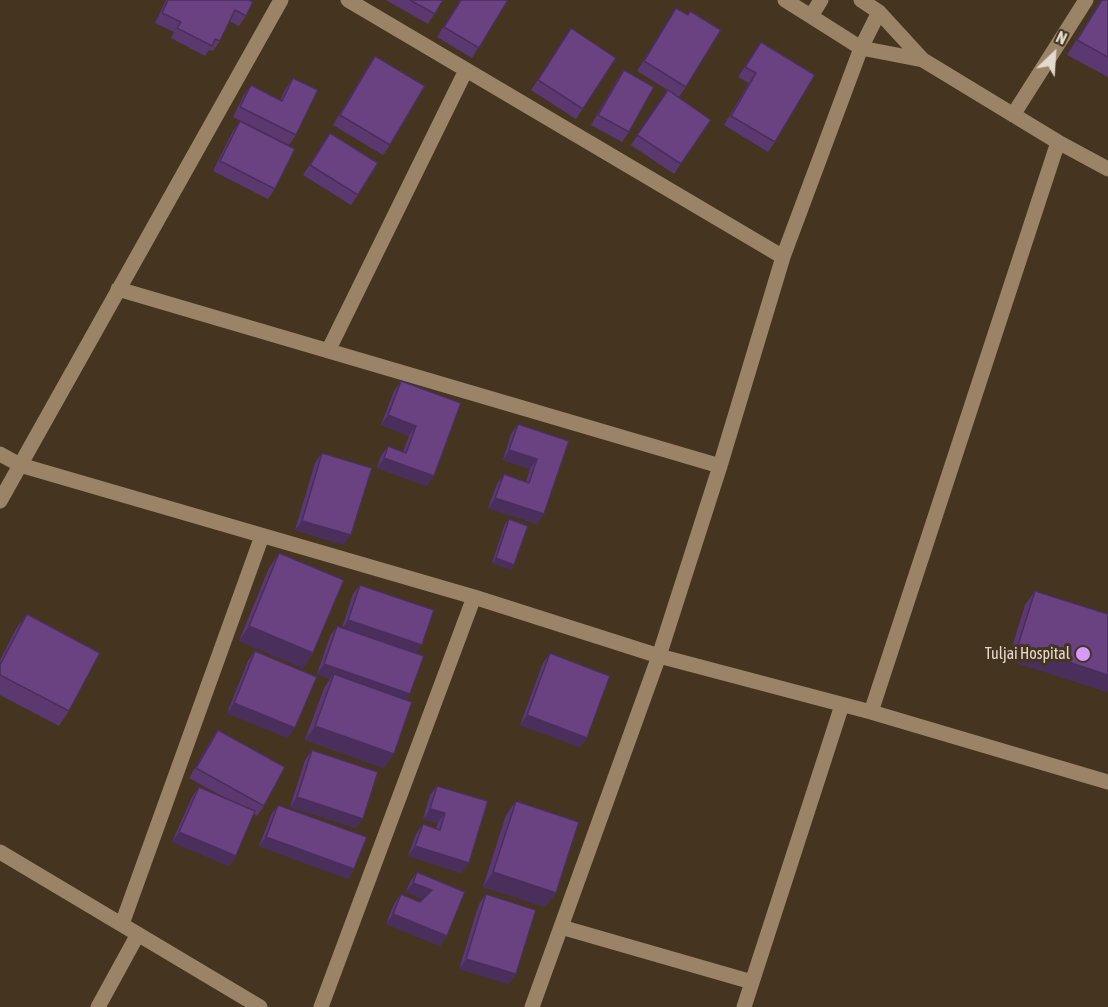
<!DOCTYPE html>
<style>
body{margin:0}
#map{position:relative;width:1108px;height:1007px;overflow:hidden;background:#443420;font-family:"Asap Condensed",sans-serif}
canvas{display:block}
.north{position:absolute;left:1024px;top:24px;width:60px;height:60px;-webkit-text-stroke:4px #443420;paint-order:stroke;rotate:25deg;font-size:16px;font-weight:700;line-height:24px;text-align:center;color:#e4dacd}
.north::after{content:'';display:block;margin:auto;width:21px;height:27px;background:#e4dacd;clip-path:polygon(50% 0,100% 100%,50% 72%,0 100%)}
</style>
<div id="map">
<canvas width="1108" height="1007"></canvas>
<div class="north">N</div>
</div>
<script>
const ctx = document.querySelector('canvas').getContext('2d');
ctx.lineJoin = 'round';
function trace(path, color, width, dash) { ctx.strokeStyle = color; ctx.lineWidth = width; ctx.lineCap = dash ? 'butt' : 'round'; ctx.setLineDash(dash || []); ctx.stroke(path); }
function fill(path, color) { ctx.fillStyle = color; ctx.fill(path, 'evenodd'); }
function drawText(font, color, halo, rows, align = 'center') {
  ctx.font = font + ' "Asap Condensed",sans-serif'; ctx.lineWidth = 6; ctx.setLineDash([]); ctx.textBaseline = 'middle'; ctx.strokeStyle = halo; ctx.fillStyle = color; for (const [text, x, y, turn = 0] of rows) {
    ctx.save(); ctx.translate(x, y); ctx.rotate((+turn || 0) * Math.PI / 180); ctx.textAlign = isNaN(turn) ? turn : align; if (halo) ctx.strokeText(text, 0, 0); ctx.fillText(text, 0, 0); ctx.restore();
  }
}
trace(new Path2D(`
 M 348,0 L 783,257
 M 785,0 L 861,48 L 923,60
 M 861,0 L 879,12 L 923,60 L 1058,142 L 1108,169
 M 811,16 L 821,0
 M 1013,115 L 1086,0
 M 118,289 L 720,466
 M 328,351 L 466,70
 M 0,454 L 20,465 L 474,597 L 659,656 L 871,712 L 1108,782
 M 0,501 L 281,0
 M 871,712 L 1058,142
 M 0,852 L 260,1007
 M 122,924 L 262,536
 M 561,927 L 752,982
 M 98,1007 L 138,934
 M 321,1007 L 474,597
 M 532,1007 L 659,656 L 720,466 L 783,257 L 861,48 L 879,12
 M 744,1007 L 842,705`), '#9a8367', 15);
fill(new Path2D(`
 M 166,0 L 249,0 L 246,16 L 239,26 L 229,21 L 220,41 L 213,51 L 209,50 L 205,56 L 171,38 L 174,32 L 155,23 Z
 M 386,0 L 443,0 L 428,24 Z
 M 460,0 L 508,0 L 472,58 L 437,37 Z
 M 1101,0 L 1108,0 L 1108,77 L 1067,55 Z
 M 676,8 L 686,87 L 679,97 L 637,71 Z
 M 565,38 L 616,58 L 576,119 L 531,90 Z
 M 761,42 L 775,142 L 768,152 L 724,125 L 749,83 L 738,77 Z
 M 375,56 L 390,145 L 383,155 L 333,125 L 368,66 Z
 M 624,70 L 629,132 L 622,142 L 591,125 L 617,80 Z
 M 293,78 L 296,135 L 289,145 L 233,117 L 244,95 L 251,85 L 280,100 L 286,88 Z
 M 668,90 L 711,120 L 674,174 L 631,145 Z
 M 240,121 L 275,189 L 268,199 L 213,171 L 233,131 Z
 M 330,133 L 358,195 L 351,205 L 303,175 Z
 M 401,381 L 461,403 L 427,486 L 377,468 L 381,456 L 388,446 L 403,452 L 409,436 L 381,425 L 394,391 Z
 M 518,424 L 569,441 L 544,514 L 537,524 L 488,508 L 497,484 L 504,474 L 526,482 L 530,469 L 503,460 L 511,434 Z
 M 322,453 L 344,545 L 295,530 L 315,463 Z
 M 509,519 L 511,570 L 492,563 L 505,524 Z
 M 279,553 L 313,653 L 303,668 L 239,641 L 269,568 Z
 M 360,585 L 422,645 L 416,653 L 410,694 L 406,700 L 394,754 L 384,768 L 305,740 L 324,688 L 330,679 L 317,674 L 330,636 L 337,626 L 342,628 L 353,594 Z
 M 1035,591 L 1108,614 L 1108,692 L 1008,660 L 1025,605 Z
 M 27,614 L 69,711 L 59,726 L 0,695 L 0,660 L 16,629 Z
 M 255,651 L 288,738 L 227,713 L 248,661 Z
 M 550,653 L 587,738 L 580,747 L 520,725 L 543,663 Z
 M 218,730 L 264,806 L 257,816 L 254,814 L 236,856 L 229,866 L 172,842 L 192,797 L 199,787 L 229,800 L 189,778 L 211,740 Z
 M 312,750 L 363,819 L 356,828 L 290,807 L 305,760 Z
 M 437,786 L 462,873 L 408,856 L 416,834 L 423,824 L 436,828 L 438,823 L 423,819 L 430,795 Z
 M 516,801 L 556,893 L 545,907 L 483,887 L 506,815 Z
 M 278,805 L 354,869 L 348,879 L 259,846 L 271,815 Z
 M 417,872 L 447,936 L 440,946 L 386,924 L 394,904 L 401,894 L 420,902 L 423,899 L 406,892 L 410,882 Z
 M 486,894 L 516,974 L 509,984 L 459,969 L 479,904 Z`), '#5b3970');
fill(new Path2D(`
 M 388,415 L 416,426 L 409,436 L 381,425 Z
 M 509,450 L 537,459 L 530,469 L 503,460 Z
 M 384,458 L 434,476 L 427,486 L 377,468 Z
 M 495,498 L 544,514 L 537,524 L 488,508 Z
 M 302,521 L 351,535 L 344,545 L 295,530 Z
 M 496,558 L 514,565 L 511,570 L 492,563 Z
 M 348,620 L 422,645 L 415,655 L 341,630 Z
 M 249,626 L 313,653 L 303,668 L 239,641 Z
 M 1018,645 L 1108,675 L 1108,692 L 1008,660 Z
 M 324,664 L 410,694 L 403,704 L 334,674 L 330,679 L 317,674 Z
 M 234,703 L 295,728 L 288,738 L 227,713 Z
 M 527,715 L 587,738 L 580,747 L 520,725 Z
 M 315,726 L 394,754 L 384,768 L 305,740 Z
 M 297,797 L 363,819 L 356,828 L 290,807 Z
 M 430,809 L 445,813 L 438,823 L 423,819 Z
 M 179,832 L 236,856 L 229,866 L 172,842 Z
 M 266,837 L 354,869 L 348,879 L 259,846 Z
 M 415,846 L 469,863 L 462,873 L 408,856 Z
 M 493,872 L 556,893 L 545,907 L 483,887 Z
 M 413,883 L 432,890 L 425,900 L 406,892 Z
 M 393,914 L 447,936 L 440,946 L 386,924 Z
 M 466,959 L 516,974 L 509,984 L 459,969 Z`), '#4a2e5b');
const building = new Path2D(`
 M 168,0 L 249,0 L 253,2 L 246,16 L 235,10 L 220,41 L 215,39 L 212,46 L 177,28 L 181,22 L 162,13 Z
 M 410,0 L 443,0 L 435,14 Z
 M 461,0 L 508,0 L 479,48 L 444,27 Z
 M 1102,0 L 1108,0 L 1108,57 L 1077,40 Z
 M 676,8 L 688,15 L 690,11 L 721,30 L 686,87 L 644,61 Z
 M 571,28 L 616,58 L 583,109 L 538,80 Z
 M 761,42 L 815,75 L 775,142 L 731,116 L 756,73 L 745,67 Z
 M 375,56 L 425,86 L 390,145 L 340,115 Z
 M 624,70 L 654,87 L 629,132 L 598,115 Z
 M 293,78 L 318,90 L 296,135 L 240,107 L 251,85 L 282,101 Z
 M 668,90 L 711,120 L 681,164 L 637,135 Z
 M 240,121 L 295,149 L 275,189 L 220,161 Z
 M 330,133 L 378,163 L 358,195 L 310,165 Z
 M 401,381 L 461,403 L 434,476 L 384,458 L 388,446 L 406,453 L 416,426 L 388,415 Z
 M 518,424 L 569,441 L 544,514 L 495,498 L 504,474 L 529,483 L 537,459 L 509,450 Z
 M 322,453 L 372,468 L 351,535 L 302,521 Z
 M 509,519 L 528,526 L 514,565 L 496,558 Z
 M 279,553 L 344,580 L 313,653 L 249,626 Z
 M 360,585 L 434,610 L 422,645 L 348,620 Z
 M 1035,591 L 1108,614 L 1108,675 L 1018,645 Z
 M 27,614 L 100,653 L 69,711 L 0,675 L 0,665 Z
 M 337,626 L 424,656 L 410,694 L 324,664 Z
 M 255,651 L 317,677 L 295,728 L 234,703 Z
 M 550,653 L 610,676 L 587,738 L 527,715 Z
 M 334,674 L 412,702 L 394,754 L 315,726 Z
 M 218,730 L 285,767 L 264,806 L 196,768 Z
 M 312,750 L 378,772 L 363,819 L 297,797 Z
 M 437,786 L 488,801 L 469,863 L 415,846 L 423,824 L 440,830 L 445,813 L 430,809 Z
 M 199,787 L 255,811 L 236,856 L 179,832 Z
 M 516,801 L 579,822 L 556,893 L 493,872 Z
 M 278,805 L 367,837 L 354,869 L 266,837 Z
 M 417,872 L 465,892 L 447,936 L 393,914 L 401,894 L 420,902 L 432,890 L 413,883 Z
 M 486,894 L 536,910 L 516,974 L 466,959 Z`);
fill(building, '#6a4282');
trace(building, '#4a2e5b', 1.5);
for (const [x, y, r, color] of [
 [1083,654,8,"#d69bfa"]
]) { const dot = new Path2D(); dot.arc(x, y, r, 0, 2 * Math.PI); ctx.fillStyle = color; ctx.fill(dot); trace(dot, '#443420', 2); }
drawText('16px', '#e4dacd', '#443420', [
 ["Tuljai Hospital",1070,654]
], 'right');
</script>
